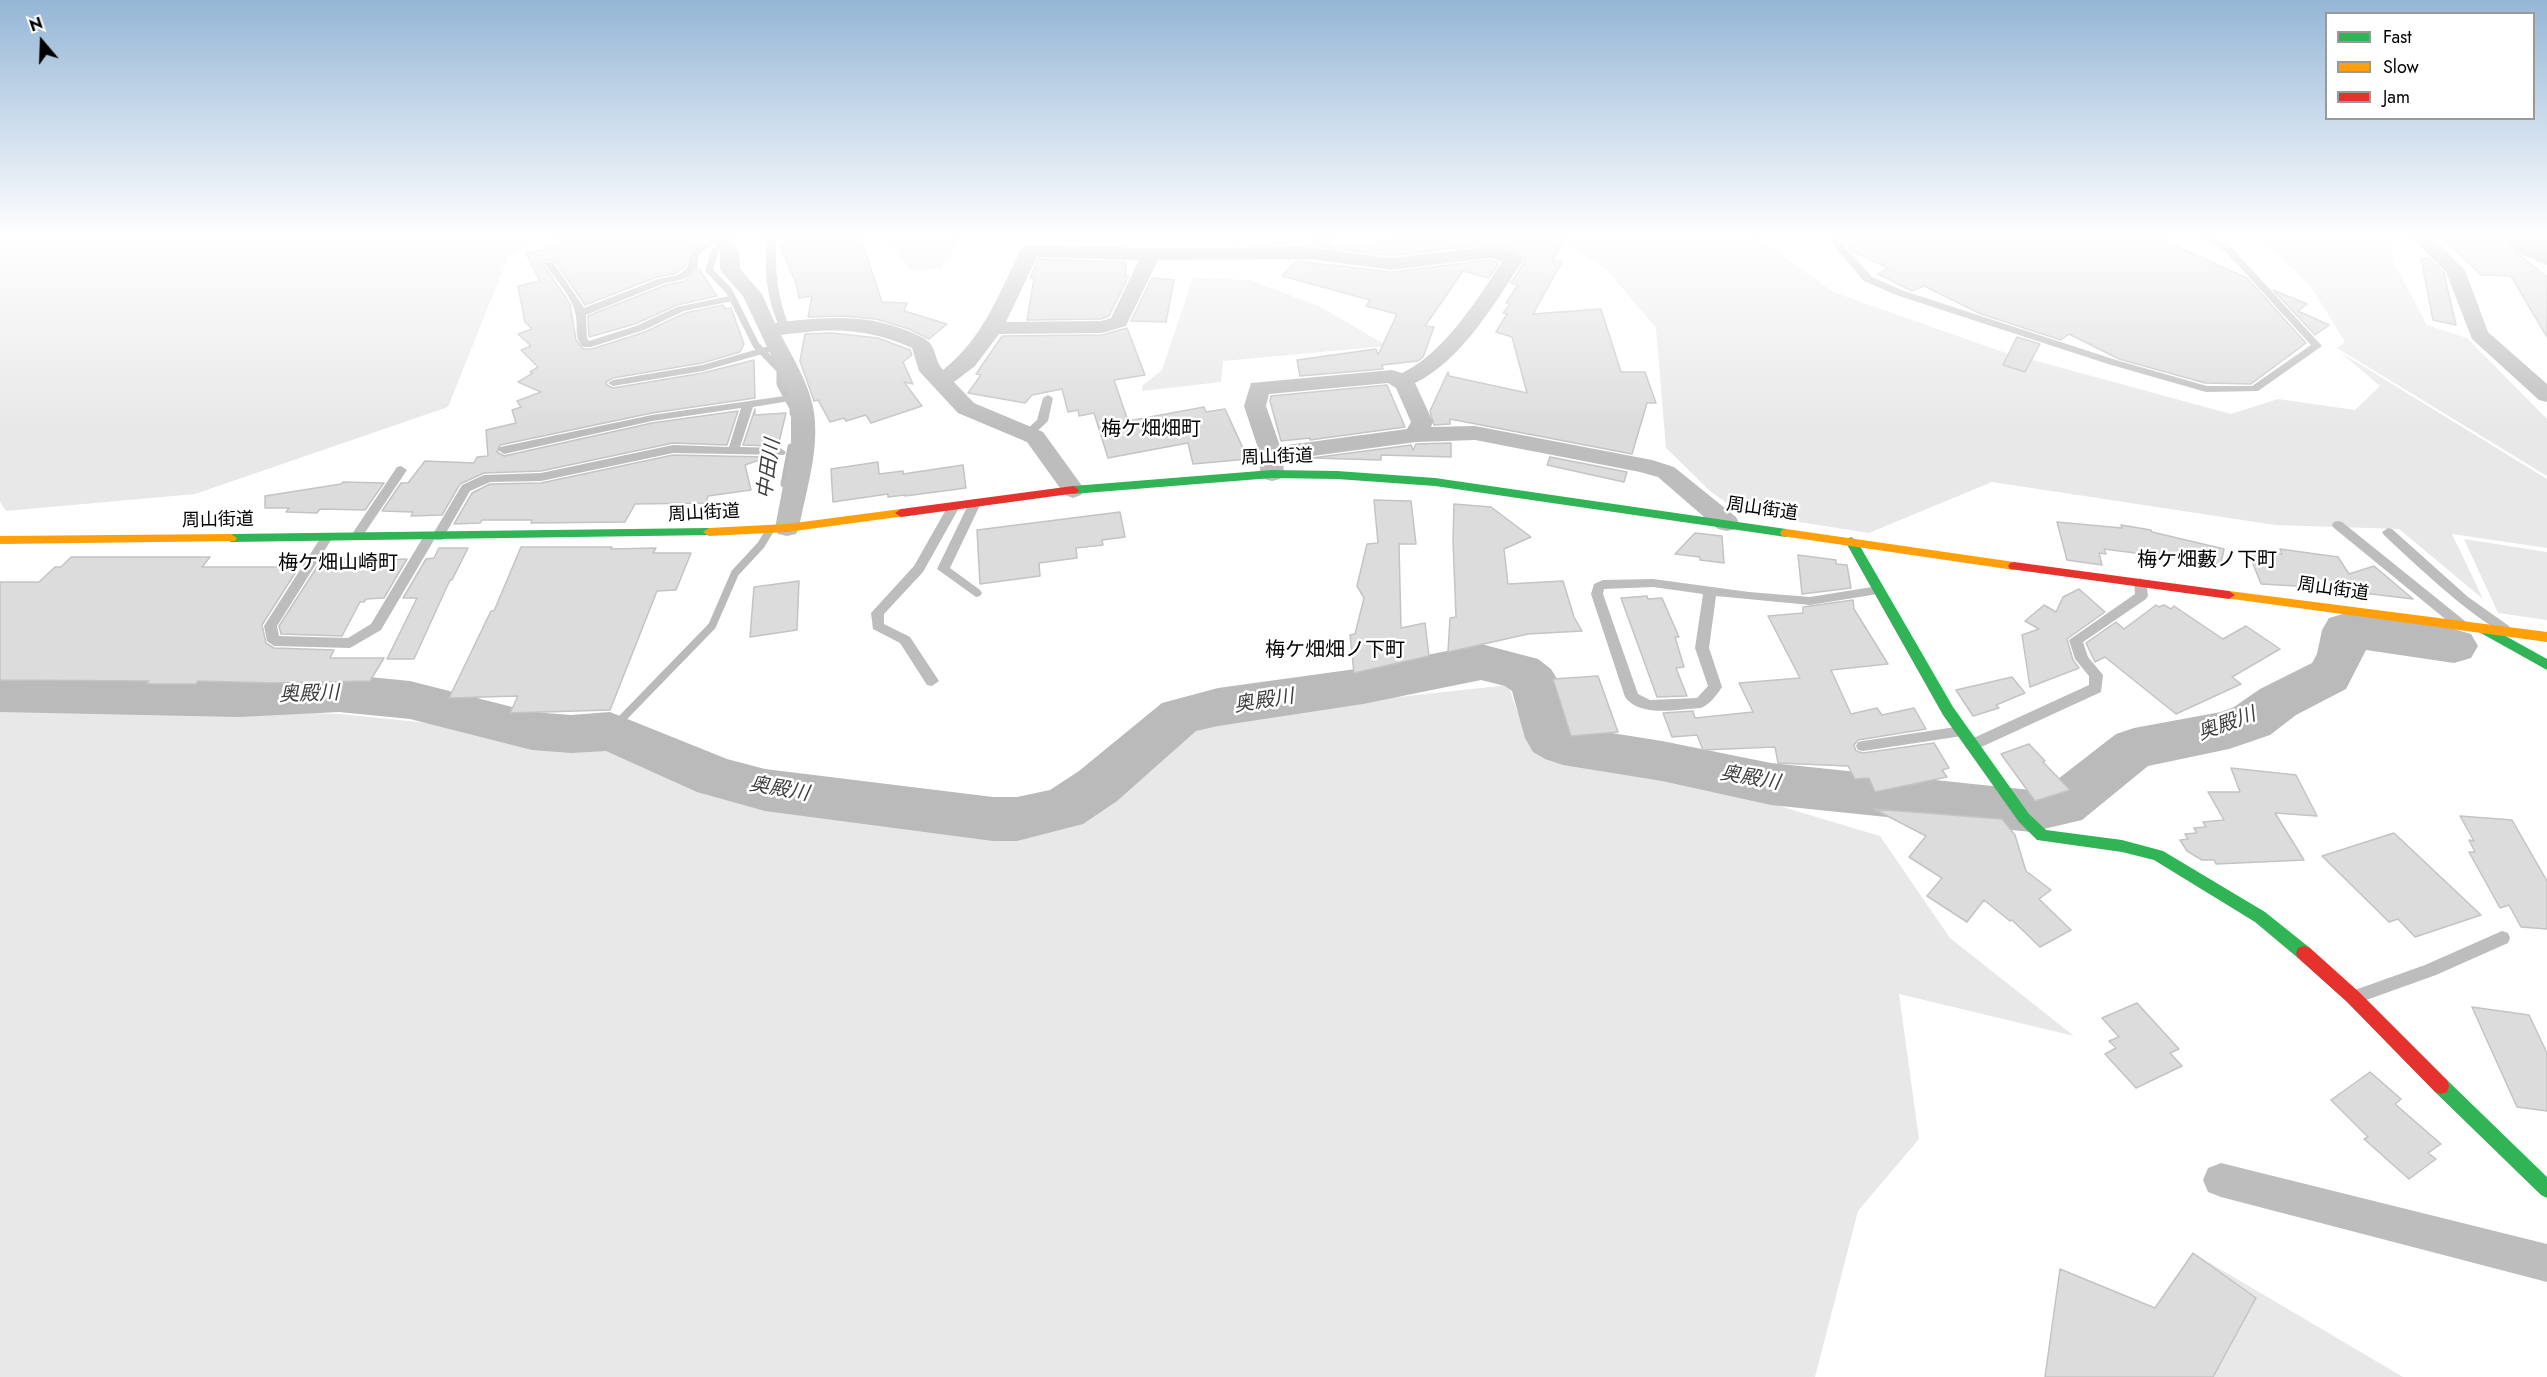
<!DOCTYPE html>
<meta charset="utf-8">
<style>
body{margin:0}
#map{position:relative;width:2547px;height:1377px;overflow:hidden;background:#fff;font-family:Jost,sans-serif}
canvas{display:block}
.legend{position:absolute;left:2325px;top:12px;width:210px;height:108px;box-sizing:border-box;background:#fff;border:2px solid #999;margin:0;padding:8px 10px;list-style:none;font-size:18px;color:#000}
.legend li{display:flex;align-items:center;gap:12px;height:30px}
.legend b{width:30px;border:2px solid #999}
.north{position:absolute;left:12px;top:12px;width:60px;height:60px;-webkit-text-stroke:4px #fff;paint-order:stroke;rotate:341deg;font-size:16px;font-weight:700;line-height:24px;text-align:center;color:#000}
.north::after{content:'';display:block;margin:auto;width:21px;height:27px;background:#000;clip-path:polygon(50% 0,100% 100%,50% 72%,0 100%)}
</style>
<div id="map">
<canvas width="2547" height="1377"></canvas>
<ul class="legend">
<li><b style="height:8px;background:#30b455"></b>Fast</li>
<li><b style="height:8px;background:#ff9f0a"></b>Slow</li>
<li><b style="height:8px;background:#e5322d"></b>Jam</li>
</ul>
<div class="north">N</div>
</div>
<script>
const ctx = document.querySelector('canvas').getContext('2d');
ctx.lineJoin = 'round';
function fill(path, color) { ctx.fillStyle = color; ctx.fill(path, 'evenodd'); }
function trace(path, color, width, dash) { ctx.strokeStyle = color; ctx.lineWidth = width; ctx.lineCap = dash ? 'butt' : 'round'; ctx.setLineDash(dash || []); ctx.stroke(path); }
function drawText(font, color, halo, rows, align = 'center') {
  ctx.font = font + ' Jost,"Noto Sans JP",sans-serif'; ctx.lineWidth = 5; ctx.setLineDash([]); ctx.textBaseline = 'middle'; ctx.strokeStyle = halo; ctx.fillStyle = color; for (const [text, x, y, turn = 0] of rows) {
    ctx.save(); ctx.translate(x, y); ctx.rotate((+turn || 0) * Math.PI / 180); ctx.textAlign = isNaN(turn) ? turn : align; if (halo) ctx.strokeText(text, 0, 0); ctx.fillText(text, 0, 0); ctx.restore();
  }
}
fill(new Path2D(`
 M 0,235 L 540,235 L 508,257 L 448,407 L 195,494 L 6,511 L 0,502 Z
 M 898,235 L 958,235 L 960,238 L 941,269 L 910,270 L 888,238 Z
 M 1553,235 L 1753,235 L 1833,292 L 2000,351 L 2231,414 L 2278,399 L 2355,410 L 2380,386 L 2340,352 L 2547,479 L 2547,548 L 2452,534 L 2483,599 L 2399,529 L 2275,525 L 1992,482 L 1869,533 L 1741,513 L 1710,491 L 1666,448 L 1656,328 L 1606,269 Z
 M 2253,235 L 2390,235 L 2395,265 L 2427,325 L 2467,338 L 2547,419 L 2547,476 L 2337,348 L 2345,342 L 2310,285 L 2262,240 Z
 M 1193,278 L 1250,280 L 1321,307 L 1387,346 L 1223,361 L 1221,382 L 1142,391 L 1143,385 L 1162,370 Z
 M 2464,539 L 2547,552 L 2547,620 L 2498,613 Z
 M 1508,685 L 1530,747 L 1706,784 L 1880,836 L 1950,938 L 2074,1036 L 1899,994 L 1919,1139 L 1858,1211 L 1815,1377 L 0,1377 L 0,703 L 340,714 L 564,737 L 653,758 L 891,804 L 991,829 L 1053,810 L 1154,738 L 1224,716 Z
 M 2193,1253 L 2403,1377 L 2045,1377 L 2060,1269 L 2154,1308 Z`), '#e8e8e8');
trace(new Path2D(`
 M 715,251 L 709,270 L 729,291 L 756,345 L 780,370 L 780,384 L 793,408 L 793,413
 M 784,484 L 791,447`), '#bababa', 7);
trace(new Path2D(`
 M 610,731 L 712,626 L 735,573 L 761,545 L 770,530`), '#bababa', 8);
fill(new Path2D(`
 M 2486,235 L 2534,235 L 2547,241 L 2547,265 L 2491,242 Z
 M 2346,613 L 2454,629 L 2471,634 L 2478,646 L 2471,658 L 2454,663 L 2366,650 L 2346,689 L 2296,715 L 2270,735 L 2229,749 L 2148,766 L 2082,820 L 2031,832 L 1771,805 L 1662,781 L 1563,765 L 1545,759 L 1533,752 L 1525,738 L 1512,691 L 1505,686 L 1481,680 L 1363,704 L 1218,726 L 1196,731 L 1117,801 L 1083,824 L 1017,841 L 993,841 L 765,811 L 697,792 L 606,751 L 571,753 L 532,750 L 410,719 L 339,712 L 239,717 L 0,712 L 0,674 L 239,679 L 339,674 L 410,681 L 532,712 L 571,715 L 610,712 L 727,759 L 765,769 L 993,797 L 1017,797 L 1050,790 L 1079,771 L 1162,703 L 1218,688 L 1363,668 L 1481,644 L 1538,659 L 1551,669 L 1559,682 L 1574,727 L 1662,741 L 1771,763 L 2031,790 L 2049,786 L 2116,734 L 2134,728 L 2221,712 L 2234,707 L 2260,689 L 2312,663 L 2317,654 L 2322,630 L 2329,618 Z`), '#bababa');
const building = new Path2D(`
 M 558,235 L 701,235 L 702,242 L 690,249 L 685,267 L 677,273 L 657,277 L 585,305 L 555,261 L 547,260 L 543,264 L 570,304 L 576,340 L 583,349 L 592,349 L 645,332 L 685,313 L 723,305 L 726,309 L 731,308 L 744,344 L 740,352 L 702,363 L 613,378 L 606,382 L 607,385 L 613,388 L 703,373 L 754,360 L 755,398 L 652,413 L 500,445 L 497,452 L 504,456 L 652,423 L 738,411 L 727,445 L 673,443 L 541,471 L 484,473 L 460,484 L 442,515 L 411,516 L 413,512 L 382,511 L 401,483 L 408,483 L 425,461 L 474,463 L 477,457 L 488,456 L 486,430 L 516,423 L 512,410 L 521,407 L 517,401 L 541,392 L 518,382 L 533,373 L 530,372 L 538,367 L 521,350 L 531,346 L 518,334 L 532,329 L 525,322 L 518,286 L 540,281 L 526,254 L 562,244 Z
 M 782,235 L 860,235 L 882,302 L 907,303 L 904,311 L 947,324 L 929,339 L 909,329 L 876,319 L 842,316 L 808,317 L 812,296 L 799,298 L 796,283 L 780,246 L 786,244 Z
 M 1320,235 L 1330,235 L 1330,247 L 1398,240 L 1395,235 L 1568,235 L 1552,260 L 1562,262 L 1533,314 L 1601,309 L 1621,372 L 1645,372 L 1656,403 L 1647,403 L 1632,454 L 1450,419 L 1450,424 L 1434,425 L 1430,411 L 1448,372 L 1449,376 L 1527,393 L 1512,337 L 1496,332 L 1507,314 L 1503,313 L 1510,304 L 1506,303 L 1518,285 L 1511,283 L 1525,261 L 1518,253 L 1492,244 L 1391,256 L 1311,245 Z
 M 1844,235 L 2151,235 L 2247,278 L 2306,343 L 2251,384 L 2205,383 L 2119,359 L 2069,334 L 2061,340 L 1981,314 L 1924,286 L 1912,291 L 1878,274 L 1888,268 L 1850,250 Z
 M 2440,235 L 2489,235 L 2500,239 L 2547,277 L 2547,337 L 2511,276 L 2481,275 Z
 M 2421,258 L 2430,259 L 2444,273 L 2456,325 L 2433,320 Z
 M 1038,259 L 1123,262 L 1126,262 L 1125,276 L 1129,276 L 1109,316 L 1101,319 L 1027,320 L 1034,278 L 1030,278 Z
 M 1490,260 L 1499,263 L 1489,278 L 1463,271 L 1425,326 L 1434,327 L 1423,357 L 1418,361 L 1382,365 L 1383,369 L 1300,376 L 1297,360 L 1376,349 L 1378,355 L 1397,314 L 1366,306 L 1370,300 L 1282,276 L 1296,261 L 1391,272 Z
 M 699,269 L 717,296 L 677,305 L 635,324 L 589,337 L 588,316 L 666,285 L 685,281 Z
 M 1152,278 L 1174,280 L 1166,322 L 1131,321 Z
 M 2273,290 L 2307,304 L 2298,311 L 2329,325 L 2315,335 Z
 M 1127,328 L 1145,375 L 1114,380 L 1128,421 L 1204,407 L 1206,412 L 1225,409 L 1248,459 L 1193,464 L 1188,443 L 1108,458 L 1094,413 L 1079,416 L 1078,410 L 1068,412 L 1062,389 L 1032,395 L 1025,403 L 968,393 L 981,375 L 976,374 L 1002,336 L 1102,335 Z
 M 832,333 L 878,338 L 910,350 L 912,355 L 903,362 L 913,384 L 904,382 L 922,406 L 871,423 L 866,415 L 846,421 L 844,418 L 830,422 L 818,400 L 814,401 L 800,361 L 805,334 Z
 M 2017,337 L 2040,344 L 2025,372 L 2003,365 Z
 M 1387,385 L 1405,427 L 1310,440 L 1310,438 L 1281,441 L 1270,401 L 1271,396 Z
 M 755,409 L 755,415 L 786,413 L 779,442 L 772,442 L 772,446 L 743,445 Z
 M 1451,443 L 1451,457 L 1381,455 L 1381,460 L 1312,458 L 1411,445 L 1413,450 L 1416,444 Z
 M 673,455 L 768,457 L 745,465 L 751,490 L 708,496 L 706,503 L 635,504 L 625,522 L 531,523 L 532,520 L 482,520 L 480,523 L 454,524 L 472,493 L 490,484 L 541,483 Z
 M 1550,457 L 1627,472 L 1624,482 L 1547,465 Z
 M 878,462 L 879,474 L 903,471 L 903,474 L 963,465 L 966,488 L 905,496 L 905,495 L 888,497 L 888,494 L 833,502 L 831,469 Z
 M 343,482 L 384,483 L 365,510 L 320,509 L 317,513 L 286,512 L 289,508 L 265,508 L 265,496 L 341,484 Z
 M 1374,500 L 1411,501 L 1416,544 L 1399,544 L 1401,628 L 1425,623 L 1429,656 L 1354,673 L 1350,635 L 1355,634 L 1364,598 L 1357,586 L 1367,544 L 1378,543 Z
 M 1454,504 L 1491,507 L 1531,537 L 1504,549 L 1508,584 L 1563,581 L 1574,617 L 1582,631 L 1528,634 L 1448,652 L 1450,618 L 1456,617 L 1453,540 Z
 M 1120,512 L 1125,537 L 1102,540 L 1103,545 L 1076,548 L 1077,558 L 1039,563 L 1040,576 L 980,584 L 977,530 Z
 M 2057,522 L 2122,528 L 2121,525 L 2151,530 L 2152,532 L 2224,549 L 2221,564 L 2104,549 L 2106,554 L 2099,553 L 2102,565 L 2067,560 Z
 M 1695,533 L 1722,536 L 1724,563 L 1700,560 L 1700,557 L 1675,554 Z
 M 521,547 L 612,547 L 611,549 L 656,548 L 653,553 L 691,553 L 676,590 L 657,591 L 610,710 L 510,713 L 518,696 L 449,698 L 491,611 L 494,611 Z
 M 439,548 L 468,548 L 452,580 L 450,580 L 414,659 L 387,659 L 417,598 L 403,598 L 426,559 L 434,558 Z
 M 2280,549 L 2338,557 L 2349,574 L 2374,566 L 2413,599 L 2313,587 L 2261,584 L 2248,551 L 2282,554 Z
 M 1798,555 L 1836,560 L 1836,564 L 1847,565 L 1851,588 L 1802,594 Z
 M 71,557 L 210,557 L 202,567 L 299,567 L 262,625 L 266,643 L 274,648 L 334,650 L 330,658 L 384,658 L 370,681 L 273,683 L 198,681 L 196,684 L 146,684 L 149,681 L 0,680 L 0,582 L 39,582 L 55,567 L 61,567 Z
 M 360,558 L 358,561 L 407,559 L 384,598 L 366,599 L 364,602 L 360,602 L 342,636 L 281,634 L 279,626 L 317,567 L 330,567 L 334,559 Z
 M 799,581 L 797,630 L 750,637 L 754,587 Z
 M 2079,589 L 2105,612 L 2067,639 L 2073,660 L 2079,668 L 2030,687 L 2022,635 L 2039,629 L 2025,621 L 2044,605 L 2056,612 L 2063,597 Z
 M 1647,596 L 1648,599 L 1662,598 L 1679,637 L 1675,637 L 1684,667 L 1676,668 L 1687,696 L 1657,697 L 1621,598 Z
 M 1853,600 L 1854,609 L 1888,664 L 1831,670 L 1851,714 L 1877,708 L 1882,715 L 1914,708 L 1926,729 L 1858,740 L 1854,745 L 1856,751 L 1863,753 L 1934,743 L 1949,768 L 1942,770 L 1947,777 L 1875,792 L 1869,778 L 1855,779 L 1848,766 L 1778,763 L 1775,747 L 1703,750 L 1697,735 L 1672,737 L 1663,713 L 1693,711 L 1695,718 L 1753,712 L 1739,683 L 1800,678 L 1768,616 L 1803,613 L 1803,607 Z
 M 2156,605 L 2159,607 L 2164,605 L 2171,609 L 2174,606 L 2223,639 L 2246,626 L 2280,649 L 2232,677 L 2241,684 L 2176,714 L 2105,657 L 2095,662 L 2086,643 L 2116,622 L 2124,629 Z
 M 1598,676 L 1618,732 L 1571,736 L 1553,679 Z
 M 2012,677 L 2025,693 L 1996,705 L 1999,708 L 1973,716 L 1956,690 Z
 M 2029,744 L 2045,761 L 2043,762 L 2070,790 L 2035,801 L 2001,754 Z
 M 2231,768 L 2296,775 L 2317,816 L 2275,813 L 2304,860 L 2216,864 L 2214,860 L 2202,860 L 2187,851 L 2180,840 L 2188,839 L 2185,834 L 2197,833 L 2194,828 L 2206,827 L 2203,822 L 2224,820 L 2208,792 L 2240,792 Z
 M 1874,809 L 2002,819 L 2015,835 L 2026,871 L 2051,890 L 2039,899 L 2071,930 L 2040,947 L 2012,920 L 2010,921 L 1984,900 L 1967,922 L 1927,896 L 1942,878 L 1909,857 L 1926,836 Z
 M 2460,816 L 2512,820 L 2547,881 L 2547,929 L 2521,927 L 2509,905 L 2500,908 L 2469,852 L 2475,852 L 2469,840 L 2474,841 Z
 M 2394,833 L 2481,915 L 2415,937 L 2398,919 L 2389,922 L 2322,856 Z
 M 2137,1003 L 2179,1049 L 2170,1053 L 2182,1066 L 2136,1088 L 2105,1054 L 2116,1048 L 2109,1041 L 2119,1037 L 2102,1018 Z
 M 2472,1007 L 2529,1015 L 2547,1053 L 2547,1111 L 2517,1107 Z
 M 2370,1072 L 2401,1099 L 2395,1104 L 2441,1144 L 2428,1153 L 2436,1159 L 2409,1179 L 2364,1139 L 2368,1137 L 2331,1100 Z
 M 2193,1253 L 2256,1298 L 2213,1377 L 2045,1377 L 2060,1269 L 2155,1308 Z`);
fill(building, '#dcdcdc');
trace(building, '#c4c4c4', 1.5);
fill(new Path2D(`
 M 710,235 L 719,235 L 722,239 L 699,254 L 697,269 L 685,279 L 665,283 L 586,315 L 587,338 L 589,341 L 636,326 L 677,307 L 729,296 L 734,299 L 733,301 L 684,311 L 644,330 L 591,347 L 583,347 C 574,337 578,329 576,317 C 574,298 555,279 545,264 L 547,262 L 553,262 L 584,308 L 658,279 L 678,275 L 687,268 L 691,251 L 712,238 Z
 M 767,235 L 777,235 C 774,268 777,298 790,328 L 785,331 L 780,328 C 766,298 764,268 767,235 Z
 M 1831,235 L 1841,235 L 1845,247 L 1872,277 L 1904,291 L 2116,360 L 2207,386 L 2252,386 L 2311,345 L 2225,251 L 2197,235 L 2209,235 L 2231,247 L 2322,346 L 2258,391 L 2206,392 L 2108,364 L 1896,295 L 1864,281 L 1837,250 Z
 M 776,344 L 780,345 L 780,349 L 703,371 L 613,386 L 608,383 L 613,380 L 702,365 Z
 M 798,394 L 803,397 L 802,399 L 753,407 L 740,447 L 780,448 L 786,452 L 784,455 L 673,453 L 541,481 L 490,482 L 470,491 L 442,540 L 434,540 L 381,630 L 350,648 L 274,646 L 267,641 L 264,626 L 323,534 L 327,533 L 333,537 L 277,626 L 279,636 L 348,638 L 371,624 L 425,534 L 433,534 L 462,485 L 484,475 L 541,473 L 673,445 L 729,447 L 741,408 L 652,421 L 504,454 L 498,450 L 500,447 L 652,415 Z
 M 1048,395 L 1053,398 L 1048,421 L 1032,436 L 1024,436 L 1024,432 L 1037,420 L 1043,398 Z
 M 401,466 L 407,470 L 360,540 L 352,540 L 350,537 L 352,534 L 397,467 Z
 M 975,499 L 981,503 L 950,568 L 980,590 L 982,593 L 980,596 L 976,597 L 937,569 L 969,503 Z
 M 954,502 L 960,506 L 923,572 L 884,614 L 884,624 L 910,637 L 939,681 L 932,686 L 927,685 L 900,643 L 873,629 L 871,613 L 914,566 L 948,506 Z
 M 2338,521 L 2342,522 L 2465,621 L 2466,624 L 2465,627 L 2455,627 L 2334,528 L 2332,525 L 2334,522 Z
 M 2388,528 L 2392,529 L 2468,597 L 2509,626 L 2510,629 L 2509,632 C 2491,637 2401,551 2384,535 L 2382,532 Z
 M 2140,578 L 2146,582 L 2148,596 L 2146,599 L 2083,642 L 2088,657 L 2103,675 L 2101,692 L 1977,749 L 1967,749 L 1965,745 L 1967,741 L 2089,685 L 2089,676 L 2075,659 L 2069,640 L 2135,594 L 2134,582 Z
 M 1653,579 L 1749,592 L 1810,597 L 1878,586 L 1884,590 L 1878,594 L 1810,605 L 1716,596 L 1709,648 L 1722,687 C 1717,695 1709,705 1701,708 C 1679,709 1640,718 1625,697 L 1591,594 L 1594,584 L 1603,580 ZM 1653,587 L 1703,594 L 1695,648 L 1708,686 L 1697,698 L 1650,700 L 1638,694 L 1603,594 L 1604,589 Z
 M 1962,726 L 1967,727 L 1969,731 L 1967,735 L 1962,736 L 1863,751 L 1858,750 L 1856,746 L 1858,742 L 1863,741 Z
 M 2502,931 L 2508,933 L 2510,938 L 2508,943 L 2436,975 L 2358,1003 L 2352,1001 L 2350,996 L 2352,991 L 2425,965 Z`), '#bdbdbd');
fill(new Path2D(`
 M 710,235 C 735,235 740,245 740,269 L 762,294 L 775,323 C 819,317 866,313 908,331 C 915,334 923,337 929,342 C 937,351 935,362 943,370 C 983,338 998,296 1020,251 L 1023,247 L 1030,245 L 1151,248 L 1310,247 L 1391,258 L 1492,246 C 1502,249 1517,252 1523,260 C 1496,302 1461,361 1415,383 L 1433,422 L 1431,427 L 1475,426 L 1652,460 L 1674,467 L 1736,517 L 1739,523 L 1736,529 L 1727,531 L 1718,529 L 1658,477 L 1640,472 L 1475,440 L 1416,442 L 1283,460 L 1284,474 L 1280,479 L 1272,481 L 1264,479 L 1260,474 L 1260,454 L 1244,406 L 1251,383 L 1392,370 L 1402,373 C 1443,354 1477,300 1502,262 L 1490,258 L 1391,270 L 1310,259 L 1158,260 L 1126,326 L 1102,333 L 999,334 L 975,366 L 954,382 L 974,403 L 1043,432 L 1085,490 L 1081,495 L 1073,498 L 1065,495 L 1027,442 L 958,413 L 919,371 L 912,348 C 865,327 831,328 781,335 C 793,358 808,382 813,407 C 821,446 806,490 799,528 L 796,534 L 787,536 L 778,534 L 775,528 L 791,444 L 791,406 L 779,372 L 743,296 L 720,270 L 720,252 L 707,239 ZM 1037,257 L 1139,260 L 1111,318 L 1101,321 L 1006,322 ZM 1388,383 L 1396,388 L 1411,422 L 1407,429 L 1280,446 L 1266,406 L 1269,394 Z
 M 2409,235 L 2430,235 L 2465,270 L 2488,332 L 2547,384 L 2547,402 L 2539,400 L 2472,339 L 2446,272 Z
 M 2221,1163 L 2547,1244 L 2547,1282 L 2221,1197 L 2208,1192 L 2203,1180 L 2208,1168 Z`), '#bdbdbd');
fill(new Path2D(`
 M 1272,470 L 1337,471 L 1435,478 L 1786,529 L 1792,533 L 1786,537 L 1435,486 L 1337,479 L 1272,478 L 1073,494 L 1067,490 L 1073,486 Z
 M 709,528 L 713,529 L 715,532 L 713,535 L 231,542 L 225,538 L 231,534 Z
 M 1851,537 L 1857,541 L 1953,707 L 2029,814 L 2046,830 L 2122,840 L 2163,851 L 2265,912 L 2310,948 L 2312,953 L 2310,958 L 2304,960 L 2298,958 L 2255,922 L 2154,860 L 2122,852 L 2037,840 L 2019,822 L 1943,715 L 1845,541 Z
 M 2484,624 L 2547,659 L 2547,670 L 2479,632 L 2478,629 Z
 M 2441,1078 L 2447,1080 L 2547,1177 L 2547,1198 L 2541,1195 L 2435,1092 L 2433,1086 L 2435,1080 Z`), '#30b455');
fill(new Path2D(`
 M 901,509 L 905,510 L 907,513 L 905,516 L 787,532 L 709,536 L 703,532 L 709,528 L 787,524 Z
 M 1786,529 L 2014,562 L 2020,566 L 2014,570 L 1782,536 L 1780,533 L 1782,530 Z
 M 231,534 L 237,538 L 235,541 L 0,544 L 0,536 Z
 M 2229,591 L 2547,632 L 2547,642 L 2225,598 L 2223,595 L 2225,592 Z`), '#ff9f0a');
fill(new Path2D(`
 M 1073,486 L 1079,490 L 1077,493 L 901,517 L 895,513 L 901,509 Z
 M 2014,562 L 2229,591 L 2235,595 L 2229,599 L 2010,569 L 2008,566 L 2010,563 Z
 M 2304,946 L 2310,948 L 2359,992 L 2447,1080 L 2449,1086 L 2447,1092 L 2441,1094 L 2435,1092 L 2347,1002 L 2298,958 L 2296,953 L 2298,948 Z`), '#e5322d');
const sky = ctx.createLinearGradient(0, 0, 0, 428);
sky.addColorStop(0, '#95b6d6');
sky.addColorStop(0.55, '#fff');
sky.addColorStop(1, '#ffffff00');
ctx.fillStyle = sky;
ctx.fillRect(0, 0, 2547, 428);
drawText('18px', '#000', '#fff', [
 ["周山街道",1277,458,-2],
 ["周山街道",1762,510,8],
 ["周山街道",704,514,-3],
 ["周山街道",218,521,-1],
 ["周山街道",2333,590,8]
]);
drawText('20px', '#000', '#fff', [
 ["梅ケ畑畑町",1151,430],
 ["梅ケ畑藪ノ下町",2207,561],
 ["梅ケ畑山崎町",338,564],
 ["梅ケ畑畑ノ下町",1335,651]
]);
drawText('italic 20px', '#3e3e3e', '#fff', [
 ["中田川",770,469,-82],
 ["奥殿川",309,695,-2],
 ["奥殿川",1264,702,-9],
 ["奥殿川",2227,725,-20],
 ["奥殿川",1750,779,10],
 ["奥殿川",779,790,10]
]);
</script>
